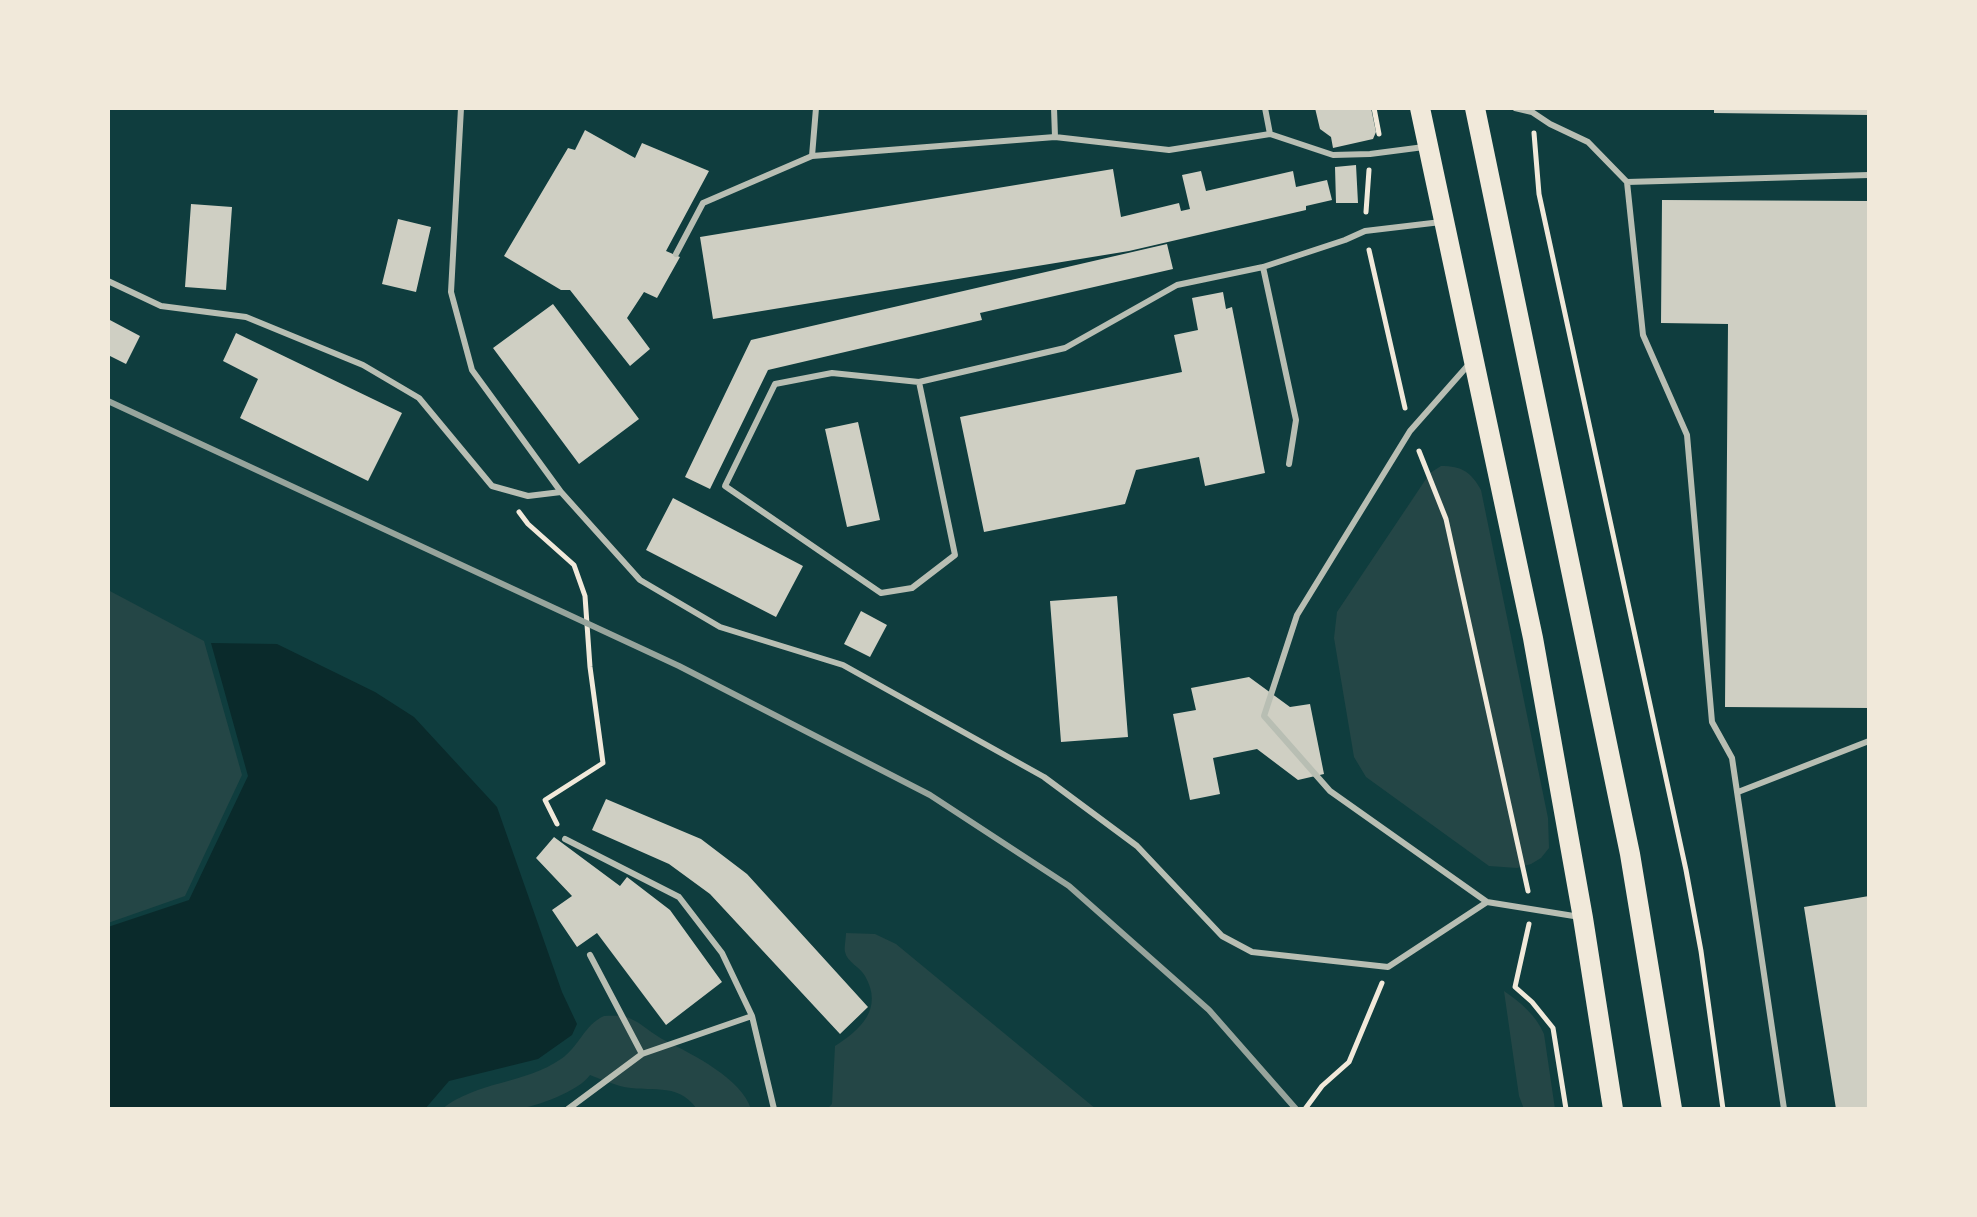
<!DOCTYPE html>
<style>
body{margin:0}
#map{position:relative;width:1977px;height:1217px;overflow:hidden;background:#0f3d3e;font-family:Ubuntu,sans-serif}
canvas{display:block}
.frame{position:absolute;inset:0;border:110px solid #f1e9da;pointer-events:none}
</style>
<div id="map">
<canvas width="1977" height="1217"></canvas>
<div class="frame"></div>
</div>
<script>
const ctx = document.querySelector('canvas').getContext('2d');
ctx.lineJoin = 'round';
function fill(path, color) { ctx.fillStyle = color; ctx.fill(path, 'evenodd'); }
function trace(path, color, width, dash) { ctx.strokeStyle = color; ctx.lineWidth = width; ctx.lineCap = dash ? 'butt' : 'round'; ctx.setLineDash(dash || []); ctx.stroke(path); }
fill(new Path2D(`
 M 1441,466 C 1462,466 1471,472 1481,490 L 1548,818 L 1549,848 L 1541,858 L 1531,864 L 1517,868 L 1489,866 L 1366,777 L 1354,757 L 1334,638 L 1337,612 L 1430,473 Z
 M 108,590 L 204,641 L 242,775 L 185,896 L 108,923 Z
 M 846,933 L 875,934 L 896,944 L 1096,1109 L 827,1109 L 832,1104 L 835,1046 C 860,1030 884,1009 865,976 C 860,967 847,962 845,952 C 844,947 846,939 846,933 Z
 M 1504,991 C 1521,1003 1536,1015 1544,1034 L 1555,1109 L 1524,1109 L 1519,1096 Z
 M 604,1016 C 612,1016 622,1015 629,1018 C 642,1023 653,1035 666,1041 C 692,1054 742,1079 751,1109 L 697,1109 C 676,1080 650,1094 620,1086 C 610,1083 600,1079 590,1075 C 579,1091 536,1107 517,1109 C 493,1112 466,1109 442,1109 C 477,1081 525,1084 561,1059 C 579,1047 584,1025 604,1016 Z`), '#244646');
fill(new Path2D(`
 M 211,643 L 277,644 L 375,692 L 414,717 L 497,807 L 562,992 L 577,1024 L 572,1035 L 538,1059 L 449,1081 L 425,1109 L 108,1109 L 108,927 L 189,900 L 248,776 Z`), '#0a2a2b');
fill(new Path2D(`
 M 1315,108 L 1371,108 L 1376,132 L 1373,139 L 1333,148 L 1331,137 L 1320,129 Z
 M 1714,108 L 1869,108 L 1869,115 L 1714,113 Z
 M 585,130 L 635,158 L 642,143 L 709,171 L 666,251 L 680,257 L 657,298 L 644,292 L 627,318 L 650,349 L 630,366 L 570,290 L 561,290 L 504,256 L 568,148 L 575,150 Z
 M 1356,165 L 1358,203 L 1336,203 L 1335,167 Z
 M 1113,169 L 1121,217 L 1179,203 L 1181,211 L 1190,209 L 1182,175 L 1201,171 L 1206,191 L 1293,171 L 1296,187 L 1327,180 L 1332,200 L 1306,206 L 1306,210 L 1129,251 L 713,319 L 700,237 Z
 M 1662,200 L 1869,201 L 1869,708 L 1725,707 L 1728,324 L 1661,323 Z
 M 191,204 L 232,207 L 226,290 L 185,287 Z
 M 398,219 L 431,227 L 416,292 L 382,284 Z
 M 1167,244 L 1173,269 L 980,313 L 982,320 L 768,370 L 710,489 L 685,477 L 751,340 Z
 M 1223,292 L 1226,309 L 1232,307 L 1265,473 L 1205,486 L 1199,457 L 1136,470 L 1125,504 L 984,532 L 960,417 L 1182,372 L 1174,335 L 1198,330 L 1192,298 Z
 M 553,304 L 639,419 L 579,464 L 493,348 Z
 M 108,319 L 140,336 L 126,364 L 108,355 Z
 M 236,333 L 402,413 L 368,481 L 240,418 L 258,379 L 223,361 Z
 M 858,422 L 880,520 L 847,527 L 825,429 Z
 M 673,498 L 803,566 L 776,617 L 646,550 Z
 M 1117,596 L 1128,737 L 1061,742 L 1050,601 Z
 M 861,611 L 887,625 L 870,657 L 844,644 Z
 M 1249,677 L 1290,707 L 1310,704 L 1324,774 L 1298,780 L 1257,749 L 1213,758 L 1220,794 L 1190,800 L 1173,714 L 1196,710 L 1191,688 Z
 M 606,799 L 701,839 L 747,874 L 868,1007 L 840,1034 L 710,894 L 669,864 L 592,830 Z
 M 554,837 L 620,886 L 627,877 L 670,910 L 722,982 L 666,1025 L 597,933 L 577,947 L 552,910 L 572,896 L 536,858 Z
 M 1869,896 L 1869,1109 L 1836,1109 L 1804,907 Z`), '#cfcfc3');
trace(new Path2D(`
 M 1374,108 L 1379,134
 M 1534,133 L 1539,194 L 1686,870 L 1701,951 L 1723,1109
 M 1366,212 L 1369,170
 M 1369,250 L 1405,408
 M 1419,451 L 1446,519 L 1528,891
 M 519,512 L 528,524 L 574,565 L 585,596 L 590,667 L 603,763 L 545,800 L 557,824
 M 1529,924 L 1515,987 L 1532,1002 L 1553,1028 L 1566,1109
 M 1305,1109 L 1322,1086 L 1349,1062 L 1382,983`), '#f1e9da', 5);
trace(new Path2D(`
 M 461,108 L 451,292 L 472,370 L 561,492
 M 1054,108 L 1055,137
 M 1265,108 L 1270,134 L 1333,155 L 1370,154 L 1424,147
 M 1515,108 L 1532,112 L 1550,124 L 1588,142 L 1627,182 L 1643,335 L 1687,435 L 1712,722 L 1732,758 L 1784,1109
 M 812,156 L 816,108
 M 1627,182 L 1869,175
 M 676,254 L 703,203 L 812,156 L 1055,137 L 1169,150 L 1270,134
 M 1263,267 L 1296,420 L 1289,464
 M 108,281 L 161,306 L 246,317 L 363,365 L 419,398 L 492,486 L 528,496 L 561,492 L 640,580 L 720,627 L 843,665 L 1044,777 L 1137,846 L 1222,936 L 1252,952 L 1388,967 L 1487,902 L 1580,917
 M 1470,363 L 1410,431 L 1297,615 L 1264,716 L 1330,791 L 1487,902
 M 919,382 L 832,373 L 775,384 L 725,486 L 881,593 L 912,588 L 955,555 L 919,382 L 1065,348 L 1177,285 L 1263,267 L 1345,240 L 1365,231 L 1441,222
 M 1738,792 L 1869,741
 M 565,839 L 679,897 L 722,953 L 752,1016 L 642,1054 L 568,1109
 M 590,955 L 642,1054
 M 752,1016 L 774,1109`), '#b8beb3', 6);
trace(new Path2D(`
 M 1420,108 L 1533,638 L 1583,918 L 1613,1109
 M 1475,108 L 1630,854 L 1672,1109`), '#f1e9da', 20);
trace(new Path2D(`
 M 108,401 L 679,666 L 930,795 L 1069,886 L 1209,1010 L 1296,1109`), '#97a49c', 6);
</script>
